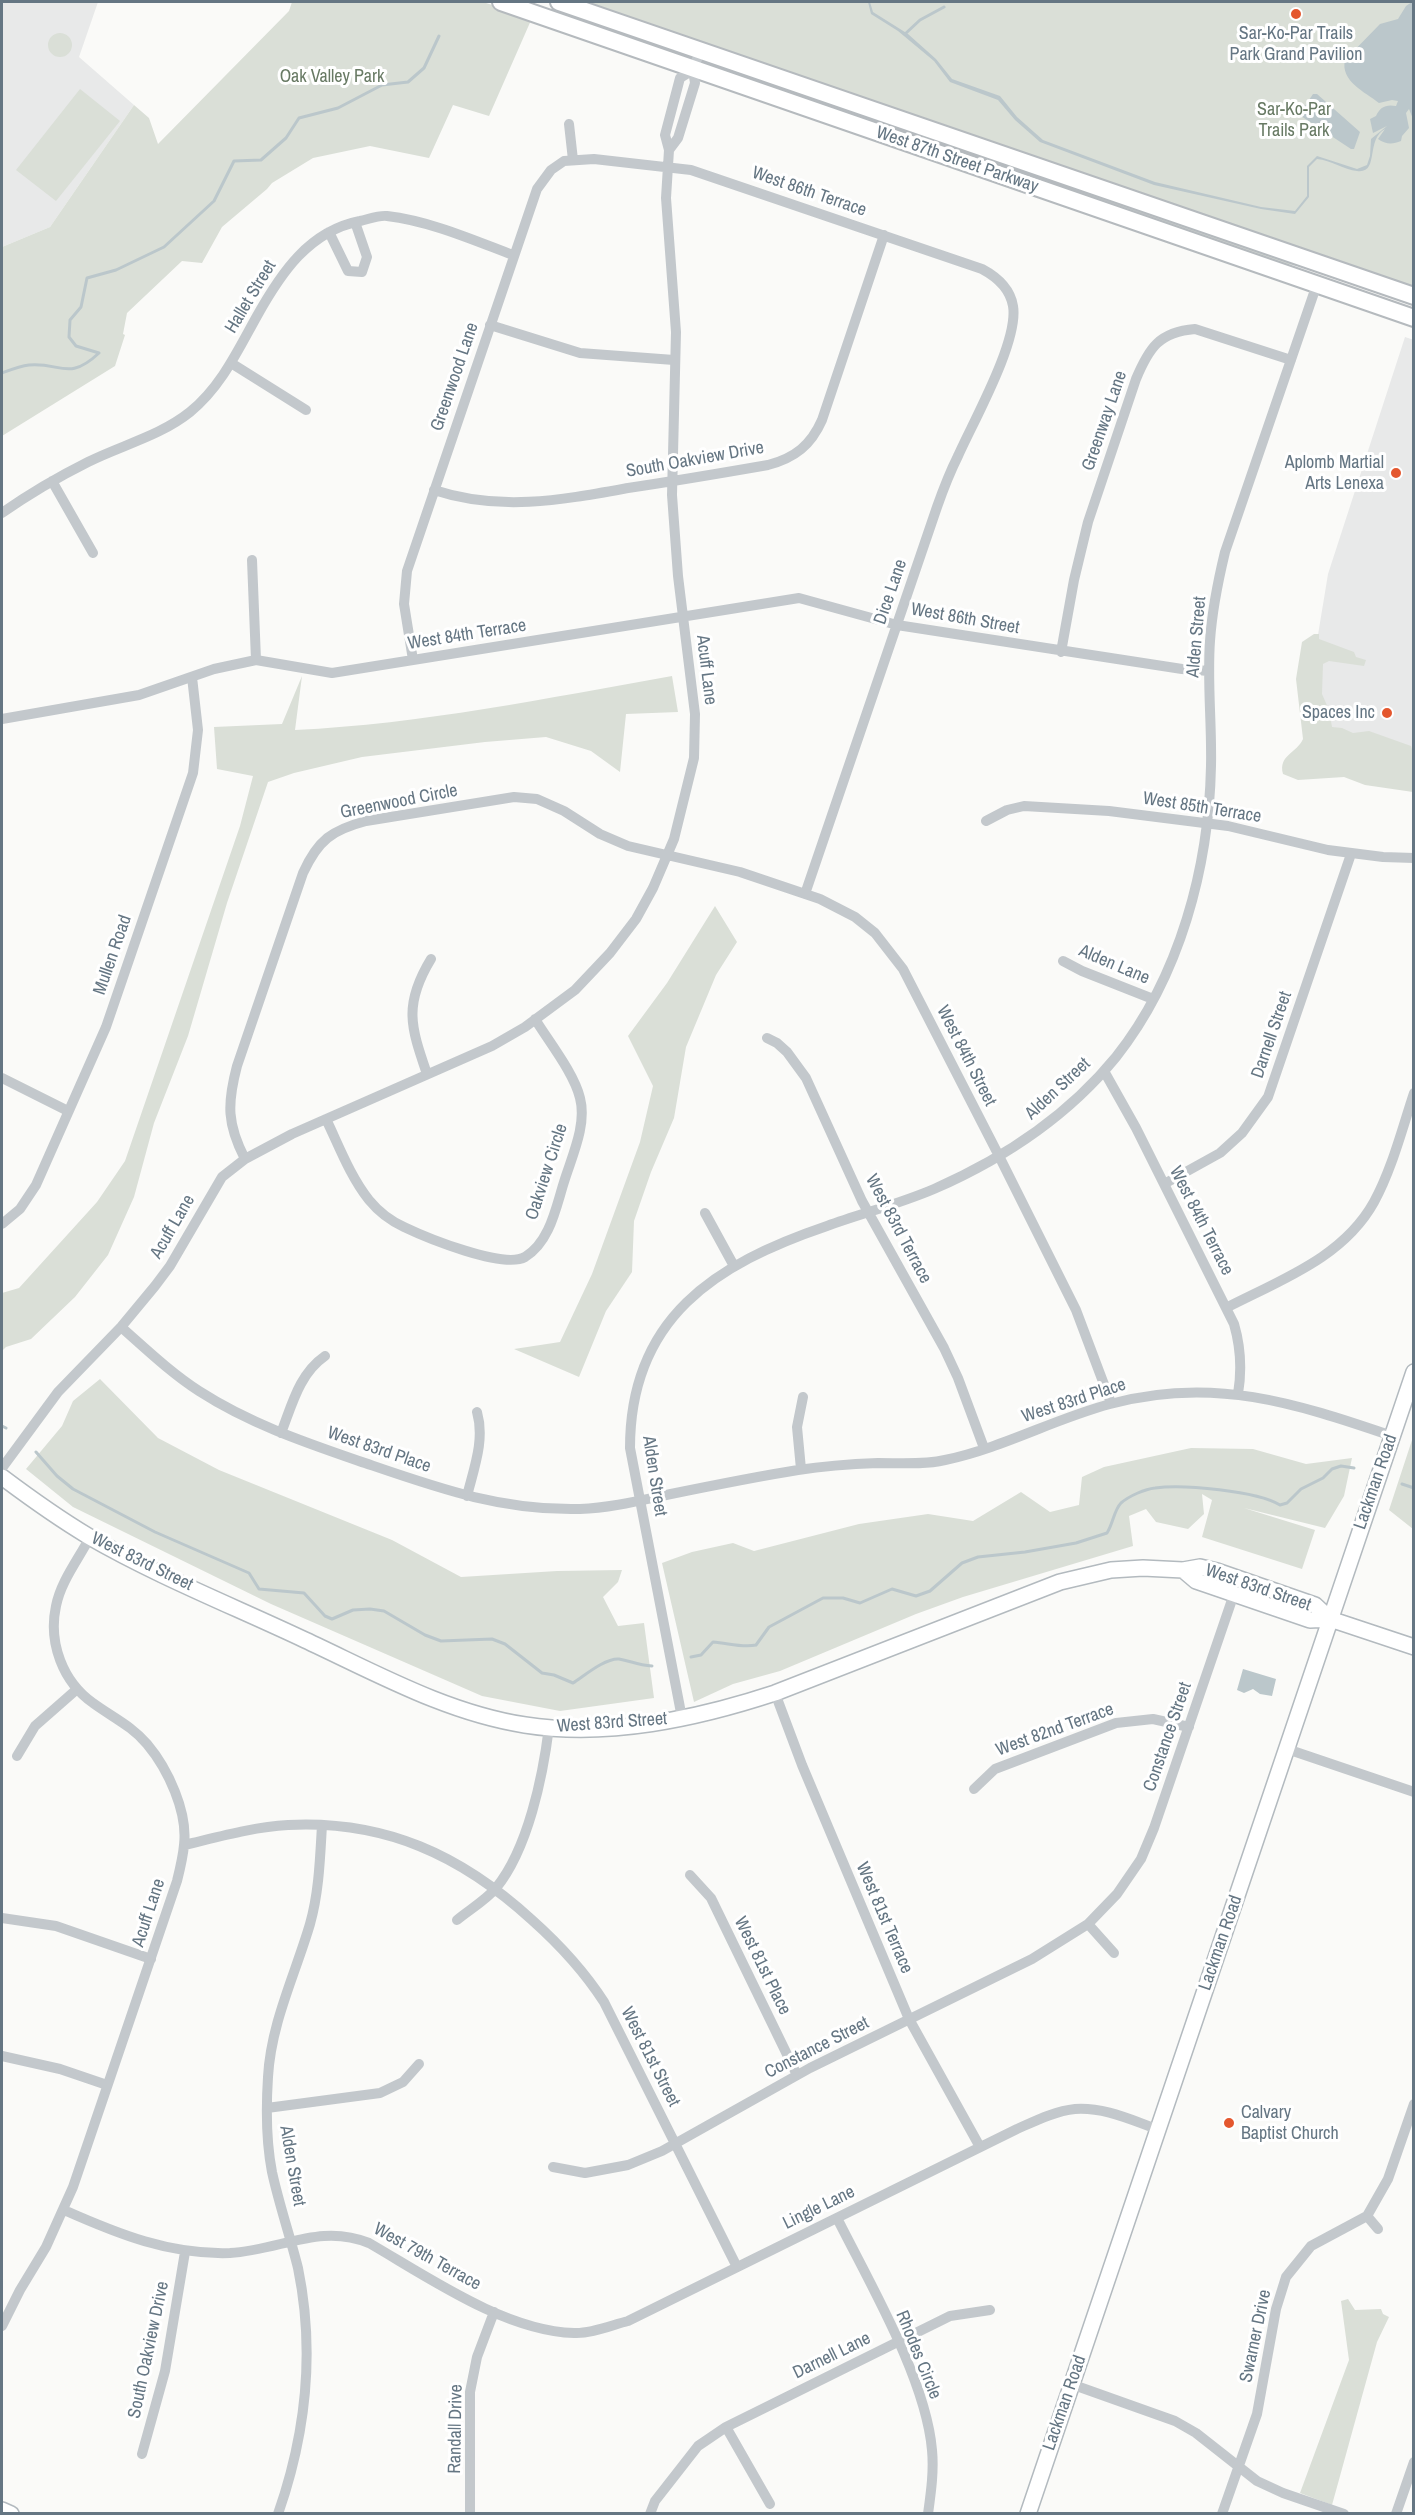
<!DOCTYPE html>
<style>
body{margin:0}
#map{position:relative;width:1415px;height:2515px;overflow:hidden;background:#fafaf8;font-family:"Archivo Narrow",sans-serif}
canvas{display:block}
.frame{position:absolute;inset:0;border:3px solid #657683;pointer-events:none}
</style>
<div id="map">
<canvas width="1415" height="2515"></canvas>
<div class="frame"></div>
</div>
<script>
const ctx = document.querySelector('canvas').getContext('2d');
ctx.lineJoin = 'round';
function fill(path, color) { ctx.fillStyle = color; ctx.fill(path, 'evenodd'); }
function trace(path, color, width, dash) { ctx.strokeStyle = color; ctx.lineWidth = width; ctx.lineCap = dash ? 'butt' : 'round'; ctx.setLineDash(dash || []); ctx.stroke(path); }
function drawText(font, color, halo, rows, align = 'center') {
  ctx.font = font + ' "Archivo Narrow",sans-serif'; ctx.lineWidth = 6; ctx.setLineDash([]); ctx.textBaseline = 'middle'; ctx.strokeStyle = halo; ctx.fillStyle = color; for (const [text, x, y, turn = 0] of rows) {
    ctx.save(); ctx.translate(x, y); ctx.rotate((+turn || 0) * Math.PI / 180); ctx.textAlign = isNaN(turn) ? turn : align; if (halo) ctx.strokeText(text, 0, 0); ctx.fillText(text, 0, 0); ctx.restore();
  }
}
fill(new Path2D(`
 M 2,2 L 98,2 L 79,57 L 134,105 L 50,227 L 2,247 Z
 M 1405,337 L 1414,340 L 1413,779 L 1306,765 L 1317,641 L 1328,574 Z`), '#e8e9e9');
fill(new Path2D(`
 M 292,2 L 483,2 L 532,18 L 489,116 L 453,105 L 429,158 L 370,146 L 313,158 L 272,183 L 267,189 L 222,227 L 202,263 L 182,261 L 127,313 L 123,334 L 125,335 L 115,366 L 2,436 L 2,247 L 50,227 L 134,105 L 149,118 L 158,144 L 289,11 Z
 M 585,2 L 1413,2 L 1413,286 Z
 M48 45a12 12 0 1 1 24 0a12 12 0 1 1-24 0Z
 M 80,89 L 120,121 L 56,201 L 16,170 Z
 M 863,117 L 884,122 L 1308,268 L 1282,263 Z
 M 1314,634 L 1319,634 L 1319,639 L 1354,652 L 1356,657 L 1366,660 L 1364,666 L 1329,661 L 1323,664 L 1322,694 L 1329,710 L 1332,727 L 1342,728 L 1353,733 L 1369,731 L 1411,746 L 1413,752 L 1413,792 L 1365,785 L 1344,777 L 1298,780 L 1283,774 C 1278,755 1297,753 1303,739 L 1296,679 L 1302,642 Z
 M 302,676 L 295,730 C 422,724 547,698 672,676 L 678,712 L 626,714 L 620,772 L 591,751 L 546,737 L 485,742 L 362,757 L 294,773 L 268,782 L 227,903 L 188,1036 L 154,1123 L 134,1197 L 108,1255 L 75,1297 L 31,1339 L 6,1347 L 2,1351 L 2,1293 L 19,1288 L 97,1202 L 125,1161 L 240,826 L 253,776 L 217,769 L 214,727 L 282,724 Z
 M 715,906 L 737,942 L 716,975 L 686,1047 L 674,1118 L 651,1172 L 634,1221 L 632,1272 L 606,1311 L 579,1377 L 514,1349 L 560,1342 L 592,1274 L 640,1142 L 653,1086 L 628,1036 L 667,983 Z
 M 100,1379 L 158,1438 L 219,1470 L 392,1540 L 461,1577 L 557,1571 L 622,1570 L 618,1582 L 603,1597 L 618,1626 L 644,1623 L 654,1698 L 560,1711 L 482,1696 L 271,1604 L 73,1507 L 26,1469 L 62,1426 L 73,1401 Z
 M 1413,1437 L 1414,1529 L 1413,1529 L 1389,1510 Z
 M 1191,1448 L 1253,1449 L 1306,1464 L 1352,1458 L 1344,1496 L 1325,1528 L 1244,1508 L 1315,1530 L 1302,1569 L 1202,1537 L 1212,1500 L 1202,1494 L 1204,1514 L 1188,1529 L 1156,1522 L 1146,1509 L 1129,1516 L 1133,1546 L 963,1597 L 916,1614 L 780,1671 L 733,1684 L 694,1702 L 662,1563 L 692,1552 L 733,1543 L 754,1551 L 859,1524 L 928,1514 L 973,1521 L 1021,1492 L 1050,1512 L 1079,1505 L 1082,1477 L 1104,1467 Z
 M 1348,2299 L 1355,2310 L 1381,2309 L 1383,2314 L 1389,2317 L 1377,2342 L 1332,2505 L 1300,2493 L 1349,2360 L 1341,2301 Z`), '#dadfd7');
fill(new Path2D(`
 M 868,2 L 870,2 L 873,12 L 908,34 L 936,59 L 952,79 L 1000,96 L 1017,117 L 1043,140 L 1155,182 L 1261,207 L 1295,211 L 1307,196 L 1307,166 L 1317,156 L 1357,169 L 1367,165 L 1370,156 L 1371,139 L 1387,126 L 1373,133 L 1370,119 L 1376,116 C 1380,107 1386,104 1396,106 L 1398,101 L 1392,100 L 1379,103 C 1365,92 1340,81 1345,60 L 1380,24 L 1398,19 L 1406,6 L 1412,2 L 1413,119 L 1409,109 L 1406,113 L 1409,128 L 1402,136 L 1401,141 C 1392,145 1385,144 1378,139 L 1385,129 C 1365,140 1380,174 1357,171 C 1344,170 1331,160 1317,159 L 1309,167 L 1309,197 L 1295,214 L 1261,209 L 1154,185 L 1040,142 L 1015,120 L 998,100 L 950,82 L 934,61 L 898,31 L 871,14 Z
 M 1313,94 L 1317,94 L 1360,132 L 1354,149 L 1351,149 L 1301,116 L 1301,112 Z
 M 1243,1669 L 1276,1679 L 1272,1696 L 1260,1694 L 1253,1689 L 1244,1693 L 1237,1690 Z`), '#bbc7cb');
trace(new Path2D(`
 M 905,34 L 920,20 L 944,7
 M 2,373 C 10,370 20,366 29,365 C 61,362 68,382 99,353 L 76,346 L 69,337 L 70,320 L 81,307 L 87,278 L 116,270 L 164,247 L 214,201 L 234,161 L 261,160 L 286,138 L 299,118 L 338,108 L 382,85 L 408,82 L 424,68 L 439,36
 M 2,1426 L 6,1428
 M 36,1452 L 57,1476 L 73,1489 L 155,1532 L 249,1573 L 259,1589 L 304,1593 L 325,1616 L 332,1619 L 353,1610 L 370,1609 L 384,1611 L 425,1635 L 441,1641 L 492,1639 L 505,1644 L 542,1673 L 554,1675 L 573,1683 C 584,1676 605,1658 619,1659 C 631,1661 637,1665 652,1666
 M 1402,1484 L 1414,1488
 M 691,1657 L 701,1655 L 713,1642 C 728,1643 742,1648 756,1645 L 769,1627 L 823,1598 L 843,1598 L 860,1603 L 892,1589 L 916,1596 L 930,1591 L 962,1563 L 978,1557 L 1025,1552 L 1076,1543 L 1107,1533 C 1113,1524 1114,1510 1121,1503 C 1129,1496 1145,1489 1155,1488 C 1183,1484 1257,1491 1280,1505 L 1287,1503 L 1301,1489 L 1323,1478 L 1332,1469 L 1341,1466 L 1354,1468`), '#bbc7cb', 3);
const secondary = new Path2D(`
 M 2,1477 C 30,1498 58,1518 88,1536 C 157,1576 233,1606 305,1640 C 376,1673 447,1713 525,1725 C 608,1738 696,1719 775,1693 L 1060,1582 L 1111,1570 L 1143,1568 L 1183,1570 L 1200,1567 L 1217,1571 L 1315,1605 L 1330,1619
 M 1183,1570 L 1196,1581 L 1310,1620 L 1330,1619 L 1414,1647
 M 2,2510 L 11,2514
 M 1028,2514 L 1414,1372`);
const primary = new Path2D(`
 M 501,2 L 1414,318
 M 559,2 L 1414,296`);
trace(secondary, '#b3babf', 18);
trace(primary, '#b5babe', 20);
trace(new Path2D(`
 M 569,124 L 573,160
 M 669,150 L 678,138 L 695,83 L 693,70 L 700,51
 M 329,232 L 348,271 L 362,272 L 367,257 L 355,222
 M 490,325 L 580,353 L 674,360
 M 231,363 L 306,410
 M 52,481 L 93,553
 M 434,490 C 500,512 562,500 628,488 C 675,481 722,473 768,465 C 795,458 811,445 822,420 L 884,235
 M 2,513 C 29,494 58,477 88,462 C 122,445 160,436 190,412 C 221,387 238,350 257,316 C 281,273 309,231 360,221 C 369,219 379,215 387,216 C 430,221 473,240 513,255
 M 252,560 L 256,660
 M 1061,652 L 1074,580 L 1088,522 L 1136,379 C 1149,348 1159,332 1195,329 L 1291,360
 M 413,660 L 404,604 L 407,571 L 537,189 L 551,170 L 564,161 L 594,159 L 691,170 L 982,269 C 997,277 1010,288 1013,306 C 1019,341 973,422 958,456 C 950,472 943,490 937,507 L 805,894
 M 2,719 L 139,695 L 214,669 L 256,660 L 332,673 L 799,598 L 897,625 L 1182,669 L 1209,671
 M 986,821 L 1007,810 L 1024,806 L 1109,811 L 1228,826 L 1328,850 L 1383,857 L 1414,858
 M 1063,961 L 1082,971 L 1153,999
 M 767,1038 L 777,1043 L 787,1052 L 806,1078 L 862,1201 L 944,1348 L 958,1378 L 984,1448
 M 1104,1071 L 1136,1128 L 1234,1324 C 1241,1348 1242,1370 1238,1394
 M 427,1074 C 411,1027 403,1005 431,959
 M 2,1078 L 68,1111
 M 326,1119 C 339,1146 350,1176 369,1200 C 378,1211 391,1221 404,1227 C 427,1238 503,1269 525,1257 C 550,1242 556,1207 564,1182 C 572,1156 587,1125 580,1098 C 574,1073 549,1042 535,1019
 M 245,1159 C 227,1124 227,1104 237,1066 L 303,873 C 318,840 332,830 366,821 L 514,797 L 537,799 L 564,811 L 600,834 L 628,846 L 740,872 L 820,899 L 855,917 L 875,933 L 903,969 L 999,1156 L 1076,1310 L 1111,1403
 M 1164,1184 L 1220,1153 L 1242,1133 L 1268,1097 L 1351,854
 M 705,1213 L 734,1266
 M 2,1224 L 20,1209 L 36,1185 L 106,1027 L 193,773 L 198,730 L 192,677
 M 1226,1308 C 1280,1280 1343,1258 1374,1202 C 1392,1169 1402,1129 1414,1093
 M 121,1327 C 146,1349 171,1373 199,1391 C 250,1424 307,1443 365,1463 C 438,1488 502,1511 580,1509 C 609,1508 638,1501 666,1495 C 710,1486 754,1477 798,1470 C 824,1466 852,1464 878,1463 C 900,1463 923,1465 945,1460 C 1002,1448 1054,1419 1110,1404 C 1213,1376 1295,1403 1392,1436
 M 281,1433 C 292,1405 299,1374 325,1356
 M 2,1468 L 58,1392 L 121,1327 L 155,1286 L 170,1266 L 222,1177 L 245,1159 L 292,1134 L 492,1046 L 525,1027 L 575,990 L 610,953 L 636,919 L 653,888 L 674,839 L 694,758 L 695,714 L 678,576 L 672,495 L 676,332 L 666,198 L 669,150 L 665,135 L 680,78 L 693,70
 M 801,1469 L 797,1427 L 803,1397
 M 467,1496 C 474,1468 485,1440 477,1412
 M 775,1693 L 802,1765 L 909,2019 L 980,2147
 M 682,1718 L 630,1448 C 630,1318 715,1264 827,1226 C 863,1213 899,1204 934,1189 C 1005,1158 1067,1117 1116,1057 C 1180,976 1209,867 1211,766 C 1212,724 1207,682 1210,641 C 1212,611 1218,581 1225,552 L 1317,284
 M 1287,1749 L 1414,1792
 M 17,1756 L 35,1726 L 76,1690
 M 974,1789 L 995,1769 L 1116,1723 L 1153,1719 L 1189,1727
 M 184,1845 C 218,1837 253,1827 288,1825 C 385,1820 461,1855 532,1920 C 560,1945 584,1971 604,2002 L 737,2267
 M 690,1875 L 711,1898 L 797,2075
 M 2,1918 L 56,1926 L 151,1959
 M 457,1920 C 469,1910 486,1900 496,1888 C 528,1849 543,1776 549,1727
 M 1088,1924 L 1114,1953
 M 2,2056 L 60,2069 L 107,2085
 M 267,2108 L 380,2093 L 403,2082 L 419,2064
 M 553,2167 L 585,2173 L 628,2165 L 662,2151 L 810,2068 L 1032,1959 L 1088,1924 L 1117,1894 L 1141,1859 L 1154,1828 L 1236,1588
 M 64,2210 C 118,2234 170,2255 230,2253 C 281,2250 320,2223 369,2243 C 428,2277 505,2331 574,2333 C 591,2334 612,2325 628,2321 L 1017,2129 C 1035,2121 1055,2111 1075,2109 C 1104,2107 1131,2120 1157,2129
 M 1367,2216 L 1378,2229
 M 837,2218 C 869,2282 926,2379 932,2450 C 934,2471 931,2492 928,2514
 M 2,2326 L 20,2290 L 46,2247 L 73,2187 L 177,1881 C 180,1869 183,1857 184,1845 C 188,1812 168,1769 147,1744 C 132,1726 112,1717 93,1703 C 63,1682 48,1643 56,1606 C 61,1581 78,1560 90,1537
 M 1071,2384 L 1175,2421 L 1196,2433 L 1257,2481 L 1283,2493 L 1344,2514
 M 726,2427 L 770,2504
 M 142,2454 L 165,2371 L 185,2252
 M 278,2514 C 306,2434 315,2351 298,2268 C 290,2236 279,2204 272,2172 C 266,2141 266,2108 268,2077 C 271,2023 295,1975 310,1924 C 319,1892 320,1859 322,1825
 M 470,2514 L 470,2392 L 477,2357 L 494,2312
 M 650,2514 L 655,2501 L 698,2446 L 726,2427 L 950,2316 L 990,2310
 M 1222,2514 L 1257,2414 L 1276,2309 L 1286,2277 L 1311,2246 L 1367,2216 L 1388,2179 L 1414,2104
 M 1396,2514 L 1414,2462`), '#c3c8cc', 10);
trace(secondary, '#fff', 15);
trace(primary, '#fff', 16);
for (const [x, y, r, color] of [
 [1296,14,6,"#e4572e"],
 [1396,473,6,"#e4572e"],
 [1387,713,6,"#e4572e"],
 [1229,2123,6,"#e4572e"]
]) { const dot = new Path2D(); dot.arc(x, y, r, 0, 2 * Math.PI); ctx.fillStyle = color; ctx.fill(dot); trace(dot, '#fff', 2); }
drawText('18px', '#657683', '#fff', [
 ["Sar-Ko-Par Trails",1296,34,"center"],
 ["Park Grand Pavilion",1296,55,"center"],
 ["Aplomb Martial",1384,463],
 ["Arts Lenexa",1384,484],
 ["Spaces Inc",1375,713],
 ["Calvary",1241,2113,"left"],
 ["Baptist Church",1241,2134,"left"]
], 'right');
drawText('18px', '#687a64', '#fff', [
 ["Oak Valley Park",332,77],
 ["Sar-Ko-Par",1294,110],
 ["Trails Park",1294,131]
]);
drawText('18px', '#657683', '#fff', [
 ["West 87th Street Parkway",957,160,19],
 ["West 86th Terrace",809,192,19],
 ["Hallet Street",251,297,-59],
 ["Greenwood Lane",455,377,-71],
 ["Greenway Lane",1105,421,-71],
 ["South Oakview Drive",695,460,-10],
 ["Dice Lane",891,592,-71],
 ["West 86th Street",965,619,10],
 ["West 84th Terrace",467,635,-9],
 ["Alden Street",1197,637,-85],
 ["Acuff Lane",706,670,83],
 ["Greenwood Circle",399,802,-11],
 ["West 85th Terrace",1202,808,9],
 ["Mullen Road",113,955,-71],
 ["Alden Lane",1114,965,23],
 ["Darnell Street",1272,1035,-71],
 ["West 84th Street",966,1056,63],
 ["Alden Street",1058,1089,-43],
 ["Oakview Circle",547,1172,-72],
 ["West 84th Terrace",1201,1221,63],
 ["Acuff Lane",173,1227,-60],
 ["West 83rd Terrace",898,1229,62],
 ["West 83rd Place",1074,1401,-18],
 ["West 83rd Place",379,1450,19],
 ["Alden Street",654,1476,81],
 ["Lackman Road",1376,1482,-71],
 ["West 83rd Street",142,1562,26],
 ["West 83rd Street",1258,1588,19],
 ["West 83rd Street",612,1723,-4],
 ["West 82nd Terrace",1055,1730,-20],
 ["Constance Street",1168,1737,-71],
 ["Acuff Lane",149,1913,-72],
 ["West 81st Terrace",884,1918,67],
 ["Lackman Road",1221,1943,-71],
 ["West 81st Place",762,1966,64],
 ["Constance Street",817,2048,-27],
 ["West 81st Street",650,2057,63],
 ["Alden Street",292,2166,80],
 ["Lingle Lane",819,2208,-26],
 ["West 79th Terrace",427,2257,29],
 ["Swarner Drive",1256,2336,-78],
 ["South Oakview Drive",149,2350,-78],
 ["Rhodes Circle",918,2355,68],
 ["Darnell Lane",832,2356,-26],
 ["Lackman Road",1065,2403,-71],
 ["Randall Drive",456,2429,-89]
]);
</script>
